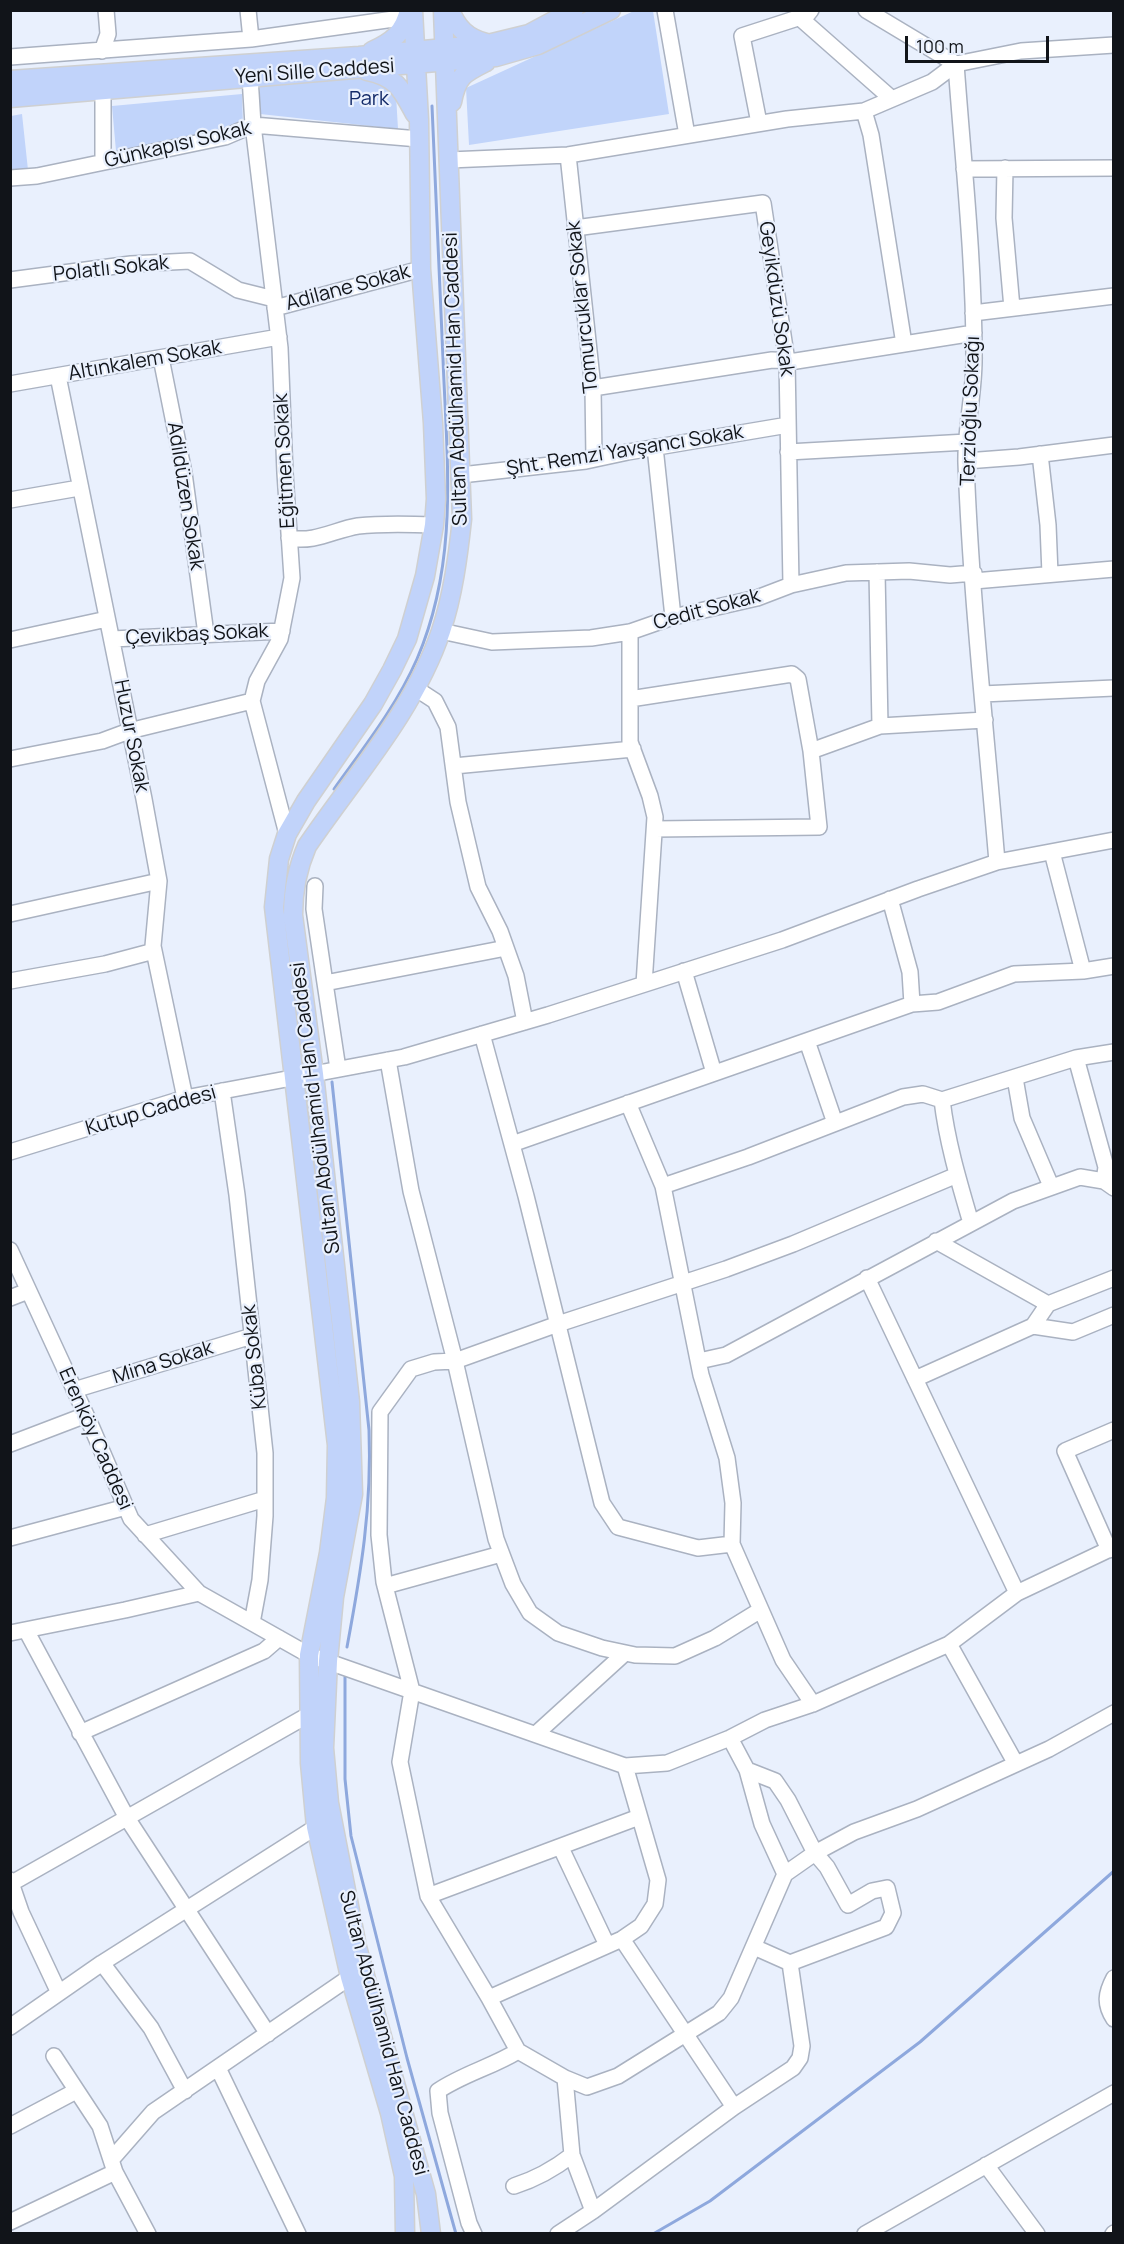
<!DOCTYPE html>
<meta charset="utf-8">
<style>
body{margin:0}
#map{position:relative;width:1124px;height:2244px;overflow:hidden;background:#e9f0fd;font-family:Manrope,sans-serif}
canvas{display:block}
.frame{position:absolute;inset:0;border:12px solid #111419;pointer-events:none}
.scale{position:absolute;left:905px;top:36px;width:144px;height:27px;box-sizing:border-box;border:3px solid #111419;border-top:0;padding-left:8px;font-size:18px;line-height:21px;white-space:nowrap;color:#111419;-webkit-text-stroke:4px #e9f0fd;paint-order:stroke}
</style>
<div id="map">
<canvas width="1124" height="2244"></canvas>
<div class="frame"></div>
<div class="scale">100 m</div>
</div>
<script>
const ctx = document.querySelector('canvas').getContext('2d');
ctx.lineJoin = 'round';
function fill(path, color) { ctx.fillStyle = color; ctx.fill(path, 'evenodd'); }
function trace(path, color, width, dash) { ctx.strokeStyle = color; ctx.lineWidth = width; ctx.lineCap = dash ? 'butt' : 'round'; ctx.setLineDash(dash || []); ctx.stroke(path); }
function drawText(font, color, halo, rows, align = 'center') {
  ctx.font = font + ' Manrope,sans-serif'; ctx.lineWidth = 4.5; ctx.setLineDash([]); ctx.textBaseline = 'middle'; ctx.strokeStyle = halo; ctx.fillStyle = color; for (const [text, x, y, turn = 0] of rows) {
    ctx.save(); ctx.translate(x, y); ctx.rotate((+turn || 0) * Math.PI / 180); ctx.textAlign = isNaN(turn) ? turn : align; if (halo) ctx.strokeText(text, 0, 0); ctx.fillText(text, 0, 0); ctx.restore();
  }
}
fill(new Path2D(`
 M 636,10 L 653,11 L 669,114 L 469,145 L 466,88 Z
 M 387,71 L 395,78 L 398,129 L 260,114 L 260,83 Z
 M 242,94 L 243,127 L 116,151 L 112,106 Z
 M 22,114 L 28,170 L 11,171 L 11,116 Z`), '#c1d4fa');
trace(new Path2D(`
 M 334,789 C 364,747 396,707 417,659 C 459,561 447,463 443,359 C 439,275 436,190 432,106
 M 332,1082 L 369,1430 C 372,1507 361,1572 347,1647
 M 345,1677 L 345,1779 L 351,1836 L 407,2058 L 456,2234
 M 653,2234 L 710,2201 L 920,2042 L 1114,1871`), '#8ea8dd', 3);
const minor = new Path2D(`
 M 248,10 L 251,39
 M 665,10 L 687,135
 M 866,10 L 956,64 C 963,161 974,258 974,355 C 975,391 965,427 966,463 C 971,597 986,730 997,862
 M 799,17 L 892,99
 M 102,51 L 108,34 L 106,10
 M 10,57 L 251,39 L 408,17
 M 250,77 L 253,125 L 280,348 L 285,473 L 292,578 L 280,639 L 257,681 L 252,701 L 287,834
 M 103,90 L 103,162
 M 864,111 L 871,135 L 904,344
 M 759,123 L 742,36 L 807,15 L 811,10
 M 568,155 L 593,388 L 594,459
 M 449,160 L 568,155 L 787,119 L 864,111 L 932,82 L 956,64 L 1021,51 L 1114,45
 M 1005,168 L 1004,218 L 1012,308
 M 964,169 L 1114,168
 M 10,178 L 37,176 L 225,137 L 253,125 L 419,139
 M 575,228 L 763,203 L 787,361 L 791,585
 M 10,280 L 131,264 L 190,261 L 238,290 L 274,299
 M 275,308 L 421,269
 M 973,313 L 1114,296
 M 161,358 L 184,473 L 206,634
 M 58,376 L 144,799 L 159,881 L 153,946 L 185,1098
 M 10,384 L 279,337
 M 593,388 L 772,360 L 796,361 L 974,333
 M 655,447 L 673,617
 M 788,452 L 967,442
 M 1040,454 L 1048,525 L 1050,574
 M 966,461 L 1019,457 L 1114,445
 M 461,475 L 586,461 L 628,452 L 788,425
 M 10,500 L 79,488
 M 289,538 C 315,543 334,530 358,526 C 384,523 409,524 434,525
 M 877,572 L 880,726
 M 974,581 L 1114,569
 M 441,631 L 492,642 L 591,638 L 630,632 L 673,617 L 757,598 L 791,585 L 846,573 L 909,571 L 950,575 L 974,573
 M 630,632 L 630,742 L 650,796 L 655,817 L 644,984
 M 112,639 L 282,631
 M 10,640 L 107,619
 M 415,688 L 435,701 L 448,727 L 458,802 L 478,887 L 500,931 L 516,976 L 525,1022
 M 982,694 L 1114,688
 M 630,699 L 792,674 L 798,679 L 811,751 L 819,827 L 655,829
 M 811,751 L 880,726 L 985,720
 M 10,759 L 102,741 L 129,731 L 252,701
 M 454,766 L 633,749
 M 1052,852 L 1083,971
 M 315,886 L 314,909 L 325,983 L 506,948
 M 890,899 L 910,972 L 912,1004
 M 10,914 L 159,881
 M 684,971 L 714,1073
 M 10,981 L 105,964 L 154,951
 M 325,983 L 338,1069
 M 482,1034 L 526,1196 L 602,1503 L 618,1527 L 698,1548 L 732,1544
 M 807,1041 L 835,1123
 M 1076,1058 L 1106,1167 L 1104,1181
 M 388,1060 L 411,1191 L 455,1361 L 496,1539 L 513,1584 L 530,1613 L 558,1633 L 602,1648 L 635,1655 L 675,1656 L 715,1638 L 759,1611
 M 1015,1078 L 1022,1118 L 1051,1186
 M 222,1091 L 237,1195 L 265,1453 L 265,1516 L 260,1580 L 252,1623
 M 942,1100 C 947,1142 959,1182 971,1223
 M 628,1103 L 663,1186 L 701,1375 L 727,1458 L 733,1503 L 732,1544 L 783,1660 L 813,1704
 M 512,1144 L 912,1004 L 938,1002 L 1014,974 L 1083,971 L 1114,966
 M 10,1152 L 185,1098 L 404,1057 L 548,1015 L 782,940 L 918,889 L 997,862 L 1114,840
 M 957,1175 L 793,1244 L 726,1269 L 558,1324 L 455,1361 L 434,1362 L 411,1369 L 380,1412 L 379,1535 L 384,1582 L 412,1691 L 400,1762 L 428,1896 L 489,1998 L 518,2051 L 565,2078 L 587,2087 L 618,2076 L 719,2013 L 731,1998 L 785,1874 L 815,1853 L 854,1832 L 917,1809 L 1016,1764
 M 663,1186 L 748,1157 L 903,1097 L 923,1094 L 942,1100 L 1076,1058 L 1114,1052
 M 936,1241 L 1048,1304
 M 10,1250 L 92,1428 L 131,1519 L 199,1593 L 309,1655 L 625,1766 L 667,1763 L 730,1738 L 765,1720 L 813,1704 L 949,1644 L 1017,1593 L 1114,1547
 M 867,1278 L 1017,1593
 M 10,1298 L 28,1291
 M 1033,1326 L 1073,1332 L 1114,1315
 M 699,1361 L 726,1355 L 1013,1201 L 1080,1177 L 1104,1181 L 1114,1188
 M 915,1379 L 1033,1326 L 1048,1304 L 1114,1278
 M 74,1390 L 252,1336
 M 10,1444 L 86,1415
 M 145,1535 L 265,1499
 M 10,1538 L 126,1507
 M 1109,1550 L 1065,1451 L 1114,1430
 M 385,1586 L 501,1554
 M 26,1630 L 127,1818 L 268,2034
 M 10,1633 L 125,1610 L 199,1593
 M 949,1644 L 1016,1764 L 1049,1749 L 1114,1713
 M 80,1733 L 264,1651 L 279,1638
 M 537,1733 L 625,1653
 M 730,1738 L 747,1770 L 762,1824 L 785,1874
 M 747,1770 L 775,1781 L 788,1800 L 815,1853 L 827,1867 L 848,1905 L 872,1891 L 887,1888 L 893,1913 L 886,1927 L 790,1963 L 754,1947
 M 561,1848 L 607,1945
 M 10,1880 L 21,1912 L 59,1993
 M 12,1883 L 310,1714
 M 428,1896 L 639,1817
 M 622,1939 L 734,2107
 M 102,1963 L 151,2028 L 185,2091
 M 1114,1978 C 1106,1993 1104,2004 1114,2019
 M 489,1998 L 622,1939 L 641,1926 L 655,1904 L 658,1880 L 625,1766
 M 10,2027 L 102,1963 L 316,1827
 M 54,2056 L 100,2126 L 115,2172 L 148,2234
 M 218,2068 L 298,2234
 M 565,2078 L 572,2155 L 593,2211
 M 10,2126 L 76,2091
 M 111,2160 L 153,2112 L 350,1977
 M 986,2165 L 1037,2234
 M 514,2186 C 536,2179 554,2169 572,2155
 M 10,2222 L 115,2172
 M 474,2234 L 469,2223 L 440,2113 L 438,2091 C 463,2074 492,2067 518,2051
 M 558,2234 L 593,2211 L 734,2107 L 793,2068 L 800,2058 L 802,2046 L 790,1963
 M 865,2234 L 1114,2093
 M 1113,2234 L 1114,2233`);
const major = new Path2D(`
 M 450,10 C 457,28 467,38 486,43
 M 372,51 C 392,42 404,33 409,10
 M 367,71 C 397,77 402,90 415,114
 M 10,80 L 359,56 L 488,44 L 529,34 L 574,10
 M 10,98 L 496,57 L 538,45 L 611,10
 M 452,102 C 457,76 464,73 486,62
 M 405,2234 L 404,2176 L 390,2113 L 350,1977 L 316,1827 L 310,1763 L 309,1655 L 329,1553 L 336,1498 L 337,1445 L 274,907 L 279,859 L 287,834 L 306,801 L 373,704 L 392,670 L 407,639 L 425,576 L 434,525 L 436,499 L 433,423 L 421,269 L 419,120 L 413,10
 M 431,2234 L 426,2194 L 357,1947 L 329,1803 L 324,1748 L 328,1661 L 334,1597 L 353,1494 L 350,1402 L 314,1074 L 293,915 C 293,889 297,869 307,846 C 354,777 414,711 441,631 C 453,595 458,556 462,519 L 443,10`);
trace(minor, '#aab2c1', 18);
trace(major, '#cfd0d1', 21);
trace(minor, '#fff', 15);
trace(major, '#c1d3fa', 18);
drawText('20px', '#111419', '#e9f0fd', [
 ["Yeni Sille Caddesi",315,72,-4],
 ["Günkapısı Sokak",178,145,-13],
 ["Polatlı Sokak",111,269,-6],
 ["Adilane Sokak",348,288,-15],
 ["Geyikdüzü Sokak",776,299,82],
 ["Tomurcuklar Sokak",583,307,-96],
 ["Altınkalem Sokak",145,361,-10],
 ["Sultan Abdülhamid Han Caddesi",456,379,-92],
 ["Terzioğlu Sokağı",971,411,-88],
 ["Şht. Remzi Yavşancı Sokak",625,451,-9],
 ["Eğitmen Sokak",285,461,-93],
 ["Adildüzen Sokak",185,496,81],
 ["Cedit Sokak",707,610,-15],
 ["Çevikbaş Sokak",197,635,-3],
 ["Huzur Sokak",131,736,79],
 ["Sultan Abdülhamid Han Caddesi",316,1108,-97],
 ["Kutup Caddesi",151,1111,-16],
 ["Küba Sokak",255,1357,-96],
 ["Mina Sokak",163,1363,-17],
 ["Erenköy Caddesi",95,1439,66],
 ["Sultan Abdülhamid Han Caddesi",383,2033,75]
]);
drawText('20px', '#142b69', '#e9f0fd', [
 ["Park",369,99]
]);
</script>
